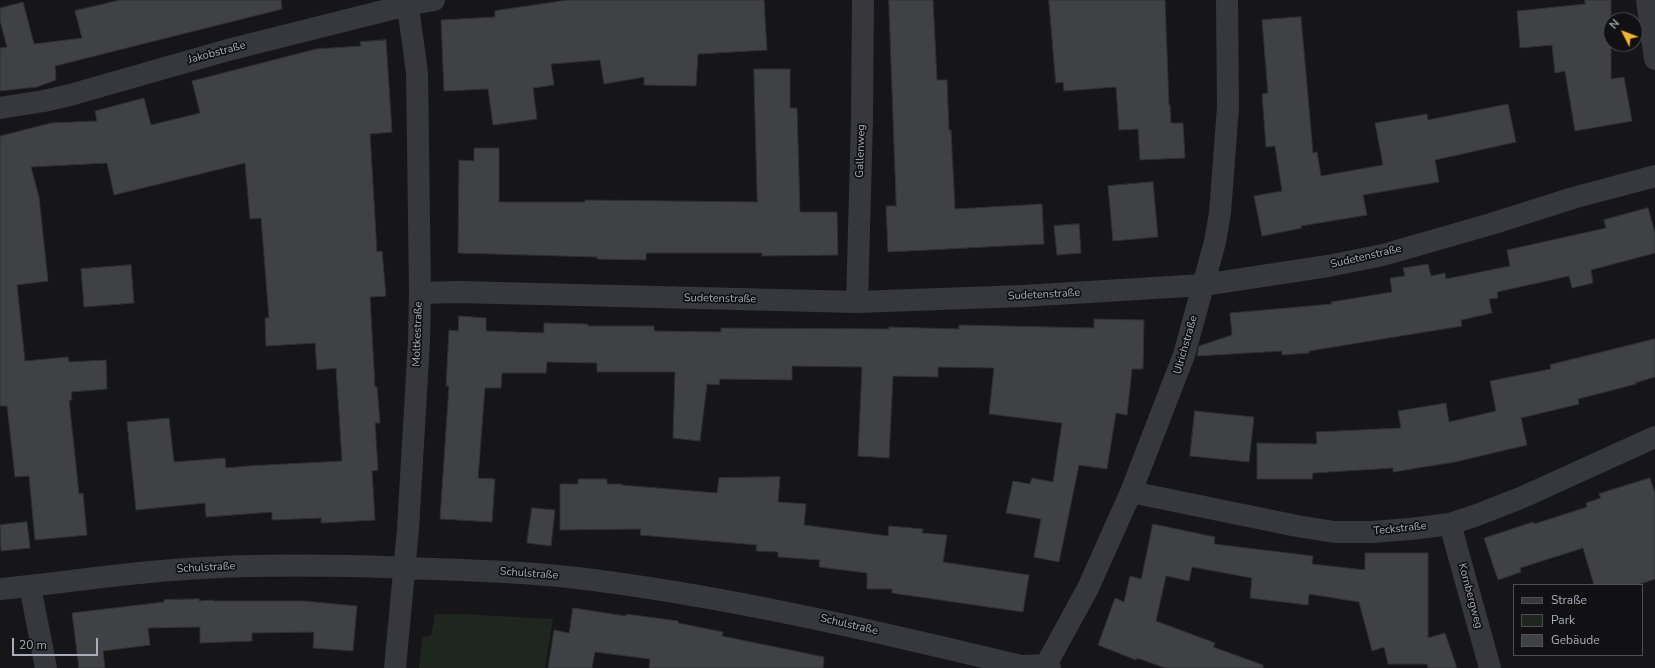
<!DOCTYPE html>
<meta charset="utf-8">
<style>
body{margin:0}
#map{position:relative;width:1655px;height:668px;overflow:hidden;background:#161618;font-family:"Nunito Sans",sans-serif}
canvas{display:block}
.legend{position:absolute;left:1513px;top:584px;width:130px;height:72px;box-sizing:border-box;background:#111113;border:1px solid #4d4f55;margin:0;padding:5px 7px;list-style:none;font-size:12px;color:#a8adb8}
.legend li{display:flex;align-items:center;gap:8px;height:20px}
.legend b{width:20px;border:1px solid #4d4f55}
.north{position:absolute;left:1603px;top:12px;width:40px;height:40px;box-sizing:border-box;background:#111113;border:1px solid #4d4f55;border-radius:50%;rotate:312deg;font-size:11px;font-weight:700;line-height:16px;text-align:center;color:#a8adb8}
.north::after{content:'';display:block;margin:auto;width:14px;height:18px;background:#f2b134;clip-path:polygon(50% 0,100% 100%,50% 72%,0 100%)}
.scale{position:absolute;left:12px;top:638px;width:86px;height:18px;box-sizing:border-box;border:2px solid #a8adb8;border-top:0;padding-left:5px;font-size:12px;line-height:14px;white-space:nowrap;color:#a8adb8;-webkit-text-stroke:3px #111113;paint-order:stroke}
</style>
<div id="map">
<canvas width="1655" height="668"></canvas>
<ul class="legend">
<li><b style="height:5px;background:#37383d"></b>Straße</li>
<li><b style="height:11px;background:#1e261f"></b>Park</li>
<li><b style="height:11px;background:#404145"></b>Gebäude</li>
</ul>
<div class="north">N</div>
<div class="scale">20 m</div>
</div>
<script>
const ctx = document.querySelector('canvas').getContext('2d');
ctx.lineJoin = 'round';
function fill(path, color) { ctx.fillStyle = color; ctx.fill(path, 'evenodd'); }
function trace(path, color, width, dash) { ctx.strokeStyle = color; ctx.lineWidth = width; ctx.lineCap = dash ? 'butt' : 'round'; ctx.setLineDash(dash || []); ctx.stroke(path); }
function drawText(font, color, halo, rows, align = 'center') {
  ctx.font = font + ' "Nunito Sans",sans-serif'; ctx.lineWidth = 3.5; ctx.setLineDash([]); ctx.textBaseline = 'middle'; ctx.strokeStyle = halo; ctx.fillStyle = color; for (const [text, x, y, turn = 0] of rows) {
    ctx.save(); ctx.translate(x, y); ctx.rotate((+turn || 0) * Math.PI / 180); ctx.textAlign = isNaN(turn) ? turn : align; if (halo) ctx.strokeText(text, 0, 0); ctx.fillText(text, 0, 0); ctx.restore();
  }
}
fill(new Path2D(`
 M 435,614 L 463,614 L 553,619 L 545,668 L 419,668 L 422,637 L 431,636 Z`), '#1e261f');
const building = new Path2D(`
 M 120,0 L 281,0 L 282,9 L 55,66 L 56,80 L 37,87 L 0,91 L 0,48 L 7,47 L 0,21 L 0,8 L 23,2 L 34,44 L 82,38 L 75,11 Z
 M 568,0 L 764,0 L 767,50 L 698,54 L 696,86 L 644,85 L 644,77 L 604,84 L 600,60 L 551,64 L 554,85 L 533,88 L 537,119 L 493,125 L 488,89 L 444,91 L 441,20 L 495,17 L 495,11 Z
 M 889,0 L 933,0 L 937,80 L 947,80 L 949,130 L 951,130 L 955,209 L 1042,204 L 1044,244 L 888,252 L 886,206 L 896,206 Z
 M 1049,0 L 1165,0 L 1169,105 L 1170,105 L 1171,123 L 1183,123 L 1185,158 L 1140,160 L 1138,129 L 1119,130 L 1116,87 L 1064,91 L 1063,82 L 1056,83 Z
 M 1585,0 L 1611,0 L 1611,79 L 1624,77 L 1632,121 L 1575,131 L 1565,71 L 1555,73 L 1552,45 L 1520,48 L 1517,11 L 1585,4 Z
 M 1301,17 L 1313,153 L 1317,152 L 1321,176 L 1383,165 L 1375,123 L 1427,114 L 1428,120 L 1508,104 L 1516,142 L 1435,160 L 1439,182 L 1363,195 L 1367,215 L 1301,226 L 1302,228 L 1262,236 L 1254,196 L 1282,191 L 1275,146 L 1266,147 L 1262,94 L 1268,93 L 1262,20 Z
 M 386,40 L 392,132 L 370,134 L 377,252 L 382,251 L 386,296 L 370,297 L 375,387 L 377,387 L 380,423 L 375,423 L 378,470 L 372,471 L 375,520 L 321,523 L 321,518 L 272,520 L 272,512 L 206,517 L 205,503 L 136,510 L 127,422 L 169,418 L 174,462 L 225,458 L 226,468 L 248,466 L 342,461 L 336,368 L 317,370 L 315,343 L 266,346 L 265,318 L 269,318 L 261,218 L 250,219 L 245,163 L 114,195 L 107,163 L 31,167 L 39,197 L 48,281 L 17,285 L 25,361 L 68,357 L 69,362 L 106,360 L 107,389 L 71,392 L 72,400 L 69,400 L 79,494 L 83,493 L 87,535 L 35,540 L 29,476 L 15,477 L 7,406 L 0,406 L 0,136 L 51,123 L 97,121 L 95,111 L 144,98 L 151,125 L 200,113 L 192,81 L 316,49 L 361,46 L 360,42 Z
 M 754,69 L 790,69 L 790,108 L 797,108 L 800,212 L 837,212 L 838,255 L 762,256 L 762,253 L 646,253 L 646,260 L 597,259 L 597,257 L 458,253 L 459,160 L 474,161 L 474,148 L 499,148 L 499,202 L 585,202 L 585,200 L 757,202 Z
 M 1153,182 L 1158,237 L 1113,241 L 1108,186 Z
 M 1648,208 L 1655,233 L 1655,253 L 1591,270 L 1593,283 L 1572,288 L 1569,276 L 1497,292 L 1498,298 L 1489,299 L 1492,313 L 1461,320 L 1462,326 L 1309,351 L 1309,353 L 1282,355 L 1282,351 L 1197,356 L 1199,346 L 1232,335 L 1230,313 L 1332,304 L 1331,302 L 1392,292 L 1390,278 L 1405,276 L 1403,268 L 1428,264 L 1431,276 L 1445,273 L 1446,279 L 1510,266 L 1507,250 L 1606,228 L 1604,220 Z
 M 1079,224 L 1081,253 L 1057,255 L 1054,226 Z
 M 131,265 L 134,303 L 84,307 L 81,269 Z
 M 459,316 L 486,318 L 486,331 L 544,333 L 544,323 L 588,324 L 588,326 L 654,326 L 654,331 L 721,332 L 721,328 L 889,329 L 889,327 L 959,329 L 959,325 L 1094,328 L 1094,319 L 1144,320 L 1143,369 L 1132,369 L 1127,415 L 1116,413 L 1107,469 L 1079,465 L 1059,562 L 1034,557 L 1041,519 L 1006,513 L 1013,481 L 1030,484 L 1032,478 L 1053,482 L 1062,423 L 989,414 L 994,368 L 938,367 L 938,377 L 893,376 L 889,458 L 858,456 L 862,367 L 792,366 L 792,380 L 720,379 L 719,385 L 707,384 L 700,441 L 673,438 L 675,372 L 597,372 L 597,363 L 547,362 L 546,373 L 502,373 L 501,388 L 485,388 L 478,478 L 495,479 L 492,522 L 440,519 L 449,386 L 446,386 L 449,330 L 458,331 Z
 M 1655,339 L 1655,377 L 1635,383 L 1636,384 L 1578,399 L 1579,404 L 1521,418 L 1527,445 L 1455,462 L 1393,472 L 1393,468 L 1313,473 L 1312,479 L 1257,479 L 1257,443 L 1317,444 L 1316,432 L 1401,428 L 1398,411 L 1446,403 L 1449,422 L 1496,411 L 1490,381 L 1551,369 L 1550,365 Z
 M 1195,411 L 1254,417 L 1249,462 L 1190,456 Z
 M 780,477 L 778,502 L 806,504 L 804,525 L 888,536 L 889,526 L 923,529 L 922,533 L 947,535 L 943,562 L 1029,575 L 1023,612 L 892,593 L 892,589 L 867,589 L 867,573 L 819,567 L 820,560 L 778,557 L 778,552 L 756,551 L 757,545 L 640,535 L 641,529 L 560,530 L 560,484 L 578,484 L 578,479 L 607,479 L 607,484 L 621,484 L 621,485 L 717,493 L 719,478 Z
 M 1650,478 L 1655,493 L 1655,579 L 1637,585 L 1594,585 L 1583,548 L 1520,568 L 1521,572 L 1498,580 L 1484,538 L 1533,522 L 1534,524 L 1587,507 L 1586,503 L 1601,498 L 1599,494 Z
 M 532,508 L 555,510 L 551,546 L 527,543 Z
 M 27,522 L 30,548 L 1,551 L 0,525 Z
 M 1153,524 L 1215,537 L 1214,544 L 1313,556 L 1312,564 L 1365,570 L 1365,553 L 1428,553 L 1428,638 L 1445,633 L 1457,668 L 1428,668 L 1427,664 L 1388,664 L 1384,647 L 1372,651 L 1359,602 L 1309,594 L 1308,605 L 1250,598 L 1252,578 L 1192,567 L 1189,581 L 1166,576 L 1156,621 L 1215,643 L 1213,647 L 1263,665 L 1263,668 L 1165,668 L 1137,658 L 1136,660 L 1098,645 L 1115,598 L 1124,602 L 1130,576 L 1141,579 Z
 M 199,599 L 199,601 L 213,600 L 213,601 L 304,601 L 357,606 L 353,651 L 313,648 L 314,632 L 252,633 L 252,641 L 200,643 L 200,627 L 148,628 L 150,645 L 103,651 L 105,668 L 79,668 L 72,613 L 164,602 L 164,600 Z
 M 573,608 L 626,616 L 626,614 L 678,621 L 678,623 L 723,632 L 722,636 L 824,657 L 823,668 L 649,668 L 650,659 L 595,652 L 592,668 L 548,668 L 554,630 L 569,633 Z`);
fill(building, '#404145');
trace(building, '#303034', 1);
trace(new Path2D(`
 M 1647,0 L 1655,59
 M 0,108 L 44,101 L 70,95 L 228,50 L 407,5 L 434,0
 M 420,293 L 458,292 L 857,302 L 1023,296 L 1203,285 L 1328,266 L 1383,255 L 1491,224 L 1573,198 L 1655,176
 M 857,302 L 862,120 L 863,0
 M 1131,492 L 1297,526 L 1334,532 L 1372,532 L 1410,529 L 1450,524 L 1477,515 L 1523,497 L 1655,437
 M 1450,524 L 1490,668
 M 30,586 L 46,668
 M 0,589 C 62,583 123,573 186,569 C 260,564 334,565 408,568 C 462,570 516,571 569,577 C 722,595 871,630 1021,666 L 1046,665 L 1050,668
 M 1046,665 L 1088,588 L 1131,492 L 1184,355 L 1215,242 L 1220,213 L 1228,107 L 1227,0
 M 395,668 L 408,529 L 419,341 L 420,293 L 417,72 L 407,0`), '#37383d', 22);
drawText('11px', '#a8adb8', '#111113', [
 ["Jakobstraße",217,53,-15],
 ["Gallenweg",861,151,-88],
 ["Sudetenstraße",1366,257,-13],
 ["Sudetenstraße",1044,295,-3],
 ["Sudetenstraße",720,299,1],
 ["Moltkestraße",418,334,-88],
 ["Ulrichstraße",1186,345,-74],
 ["Teckstraße",1400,529,-6],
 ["Schulstraße",206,568,-3],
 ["Schulstraße",529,574,4],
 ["Kornbergweg",1470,596,75],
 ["Schulstraße",849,625,13]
]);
</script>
